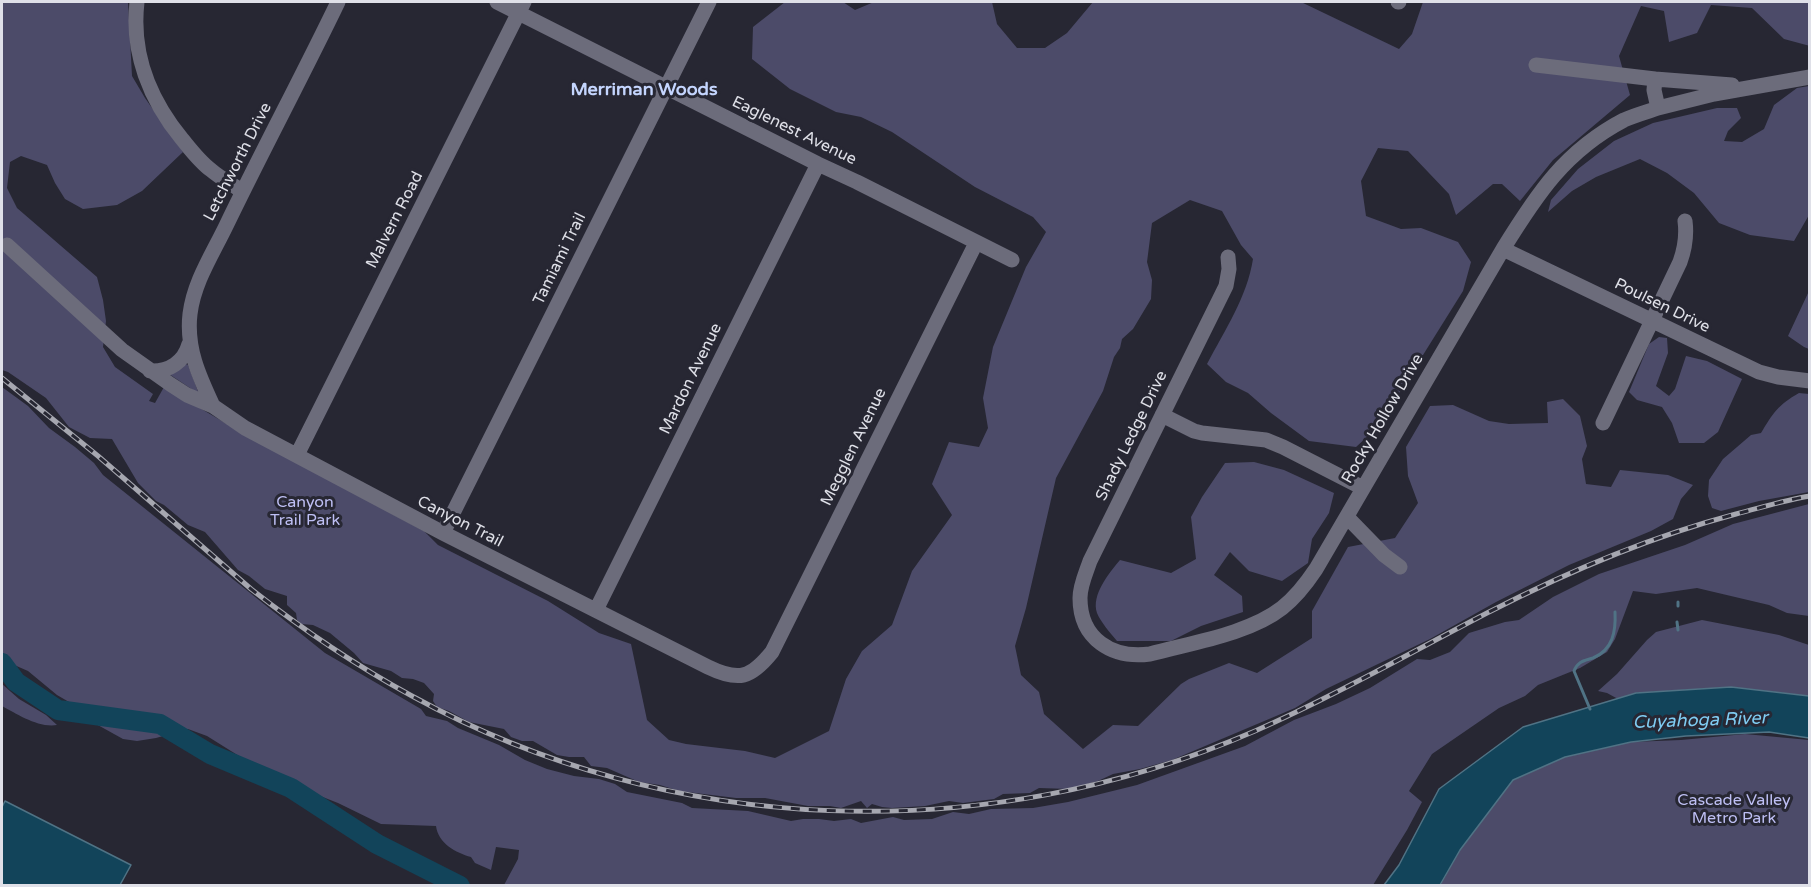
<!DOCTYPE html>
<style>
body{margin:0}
#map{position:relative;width:1811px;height:887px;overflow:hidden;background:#272733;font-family:"Varela Round",sans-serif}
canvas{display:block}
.frame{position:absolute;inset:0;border:3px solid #dfe0e8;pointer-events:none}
</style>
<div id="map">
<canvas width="1811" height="887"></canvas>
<div class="frame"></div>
</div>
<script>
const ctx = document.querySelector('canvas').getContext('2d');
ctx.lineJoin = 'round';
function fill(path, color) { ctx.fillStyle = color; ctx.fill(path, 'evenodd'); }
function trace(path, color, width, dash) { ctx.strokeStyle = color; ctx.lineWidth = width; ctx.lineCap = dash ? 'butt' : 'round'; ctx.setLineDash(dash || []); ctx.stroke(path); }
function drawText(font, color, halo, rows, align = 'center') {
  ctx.font = font + ' "Varela Round",sans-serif'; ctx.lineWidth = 6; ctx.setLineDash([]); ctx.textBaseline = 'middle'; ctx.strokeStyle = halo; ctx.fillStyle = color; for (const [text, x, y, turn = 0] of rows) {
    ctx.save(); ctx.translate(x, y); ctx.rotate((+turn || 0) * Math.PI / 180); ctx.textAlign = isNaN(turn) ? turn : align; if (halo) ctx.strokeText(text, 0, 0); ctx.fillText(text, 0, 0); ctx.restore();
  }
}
fill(new Path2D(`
 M 2,2 L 128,2 L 132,76 L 145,98 L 183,152 L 142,191 L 117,205 L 83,209 L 65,199 L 55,183 L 47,165 L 21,156 L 10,162 L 7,188 L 17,208 L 97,277 L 103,300 L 106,321 L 103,347 L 115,367 L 153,394 L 149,401 L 155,403 L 164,387 L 244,434 L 424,531 L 438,545 L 548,601 L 599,633 L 631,644 L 647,720 L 669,740 L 686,744 L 745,751 L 775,758 L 829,731 L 846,679 L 862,651 L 892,625 L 912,571 L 952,515 L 932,484 L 949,442 L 979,447 L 988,428 L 983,398 L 993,347 L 1026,267 L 1046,232 L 1033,217 L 975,187 L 892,132 L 861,117 L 836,112 L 790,89 L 752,59 L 753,27 L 785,2 L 843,2 L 855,10 L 874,2 L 992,2 L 997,24 L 1017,48 L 1045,48 L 1067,33 L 1093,2 L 1301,2 L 1399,49 L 1412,34 L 1423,2 L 1809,2 L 1810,46 L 1784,39 L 1752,8 L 1711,5 L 1697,33 L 1669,42 L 1664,11 L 1641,6 L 1619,56 L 1630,95 L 1553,160 L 1520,201 L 1502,184 L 1493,184 L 1456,215 L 1449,194 L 1408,151 L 1378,148 L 1361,181 L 1366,216 L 1401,229 L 1421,228 L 1458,242 L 1471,262 L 1463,291 L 1378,427 L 1356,447 L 1309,441 L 1271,413 L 1248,393 L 1226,382 L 1207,364 C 1225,330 1247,297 1253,259 L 1241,245 L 1222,211 L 1190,200 L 1152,223 L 1147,262 L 1152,280 L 1151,299 L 1133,329 L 1122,339 L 1120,348 L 1114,357 L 1103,391 L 1056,478 L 1026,608 L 1015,646 L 1021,675 L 1039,692 L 1044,714 L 1083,749 L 1113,725 L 1138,726 L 1181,684 L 1189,679 L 1229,663 L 1257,673 L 1312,638 L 1312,611 L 1348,547 L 1395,538 L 1418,503 L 1408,476 L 1406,447 L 1430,406 L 1453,405 L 1489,421 L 1509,424 L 1548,423 L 1547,402 L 1563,399 L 1580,416 L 1587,446 L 1582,459 L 1586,484 L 1611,487 L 1620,470 L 1668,475 L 1693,485 L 1681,499 L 1673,519 L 1651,531 L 1569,565 L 1496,602 L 1430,639 L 1326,689 L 1295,708 L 1172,760 L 1140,769 L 1113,774 L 1098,781 L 1069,789 L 1039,788 L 1030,793 L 1003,794 L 994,799 L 963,803 L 949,801 L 925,806 L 892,808 L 882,807 L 872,804 L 867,808 L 861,801 L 841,808 L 830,806 L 808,806 L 765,798 L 736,798 L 679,791 L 660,785 L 639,782 L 607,768 L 591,766 L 584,757 L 569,757 L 557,755 L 533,741 L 522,741 L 511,737 L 504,729 L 469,722 L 449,711 L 437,707 L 433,701 L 434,694 L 424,683 L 413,679 L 402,678 L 391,671 L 363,663 L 354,653 L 330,633 L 313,625 L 301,624 L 297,620 L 296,613 L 287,605 L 287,596 L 265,589 L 249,576 L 238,570 L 205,532 L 188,525 L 164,505 L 156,501 L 138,483 L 112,439 L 90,438 L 69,427 L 46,398 L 8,372 L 2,370 Z
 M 1809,86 L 1809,215 L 1794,241 L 1750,235 L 1719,223 L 1694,193 L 1667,173 L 1640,159 L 1596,177 L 1572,191 L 1548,212 L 1551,200 L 1578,169 L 1614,141 L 1653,123 L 1717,108 L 1737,108 L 1741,118 L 1728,131 L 1724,141 L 1742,142 L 1764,129 L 1774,105 L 1797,88 Z
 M 1809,291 L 1810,349 L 1809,349 L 1804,347 L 1788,336 Z
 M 1659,337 L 1667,338 L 1668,353 L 1656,386 L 1669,396 L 1675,389 L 1686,356 L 1707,361 L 1742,379 L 1718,432 L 1704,443 L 1679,443 L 1672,423 L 1662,407 L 1637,400 L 1629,392 L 1649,344 Z
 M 186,364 L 188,365 L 199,394 L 169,374 Z
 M 2,387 L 28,406 L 49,428 L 75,447 L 94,463 L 103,475 L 325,653 L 421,709 L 426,716 L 447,721 L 458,728 L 499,745 L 525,760 L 547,769 L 574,776 L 599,779 L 615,784 L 627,792 L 682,803 L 692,808 L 748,811 L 791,821 L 803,819 L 819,819 L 834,821 L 851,819 L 861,823 L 893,817 L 904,820 L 932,819 L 953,812 L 969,814 L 991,809 L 1033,808 L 1068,802 L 1137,785 L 1245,746 L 1294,720 L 1336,704 L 1370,688 L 1417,659 L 1430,660 L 1450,652 L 1469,633 L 1505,622 L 1519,620 L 1553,597 L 1599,574 L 1685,545 L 1733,524 L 1809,504 L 1809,616 L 1787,613 L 1769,605 L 1697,588 L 1656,594 L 1633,591 L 1615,639 L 1607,652 L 1580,668 L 1538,685 L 1525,696 L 1499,708 L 1432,754 L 1409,791 L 1422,802 L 1407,830 L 1373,885 L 504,885 L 518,859 L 519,850 L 496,847 L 491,870 L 475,863 L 471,857 C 456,853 438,843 436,826 L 381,824 L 338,803 L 292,785 L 255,766 L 207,736 L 188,729 L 156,738 L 137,741 L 123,739 L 96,724 L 81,709 L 57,695 L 28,671 L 5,661 L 2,657 Z
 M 1799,393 L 1809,394 L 1809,492 L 1759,501 L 1721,511 L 1712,508 L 1708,496 L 1709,480 L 1723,459 L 1751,435 L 1761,433 C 1773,413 1778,405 1799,393 Z
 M 1254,462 L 1284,470 L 1334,493 L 1329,513 L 1312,539 L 1308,563 L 1282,581 L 1249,571 L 1230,552 L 1214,575 L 1242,596 L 1243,612 L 1201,626 L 1171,641 L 1117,641 C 1111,634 1100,621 1097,613 C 1091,595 1109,573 1120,560 L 1171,573 L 1196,559 L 1191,517 L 1202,497 L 1225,463 Z
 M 1702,620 L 1779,635 L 1809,645 L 1809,696 L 1731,687 L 1636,693 L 1618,699 L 1607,693 L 1598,691 L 1617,674 L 1647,640 L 1656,632 Z
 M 2,684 L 19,699 L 46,715 L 57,725 C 38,728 17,714 2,706 Z
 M 1745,734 L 1809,740 L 1809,885 L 1440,886 L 1460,850 L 1513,780 L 1565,757 L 1631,742 L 1681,740 Z`), '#4c4b69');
const water = new Path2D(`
 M 1731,687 L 1809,696 L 1809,738 L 1769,732 L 1686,736 L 1631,742 L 1565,757 L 1513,780 L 1460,850 L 1440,885 L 1384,885 L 1399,865 L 1439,789 L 1523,727 L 1636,693 Z
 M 5,801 L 131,865 L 120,885 L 2,885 L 2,807 Z`);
fill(water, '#12445a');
trace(water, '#507385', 1.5);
trace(new Path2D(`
 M 1678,606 L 1678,602
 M 1677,622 L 1678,630
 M 1590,709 L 1574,671 C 1578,661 1584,661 1593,658 C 1613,650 1616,631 1615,612`), '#507385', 3);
trace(new Path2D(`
 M 2,663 L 16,682 L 58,710 L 160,724 L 210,754 L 291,788 L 377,844 L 460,886`), '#12445a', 20);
trace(new Path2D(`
 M 137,2 C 131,53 150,100 182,139 C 191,150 200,162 211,170 C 220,178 232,184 242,191
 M 497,2 L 818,164 L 857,182 L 1012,260
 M 1398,2 L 1399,2
 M 1536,65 L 1655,79 L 1654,90 L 1658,108 L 1714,94 L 1810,77
 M 1655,79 L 1732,85
 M 7,245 L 122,350 L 170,384 L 187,395 L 213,406 L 245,428 L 443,533 L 708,667 C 739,682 751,678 772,652 L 976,243
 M 1503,249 L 1759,372 L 1778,377 L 1810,381
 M 1228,257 L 1229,269 L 1226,286 L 1090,561 C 1086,573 1080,585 1080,598 C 1080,639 1112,659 1150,654 C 1190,643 1249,634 1282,608 C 1296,597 1306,584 1316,569 L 1503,249 C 1537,194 1565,151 1624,120 C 1635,115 1647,112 1658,108
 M 150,371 C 169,372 184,362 189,344
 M 213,406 C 199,376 186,348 190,314 C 194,282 212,255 226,226 C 262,151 302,77 338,2
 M 1162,415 L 1194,431 L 1202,433 L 1266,440 L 1283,447 L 1363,488
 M 1603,423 L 1680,262 C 1685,248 1687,236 1685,221
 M 297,455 L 524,2
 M 1347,517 L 1384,555 L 1400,567
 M 443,533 L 709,2
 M 596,610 L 818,164`), '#6c6c7b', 15);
const rail = new Path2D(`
 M 2,378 L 98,456 L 251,589 C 302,629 355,665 412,696 C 671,838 985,848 1255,731 C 1334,696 1410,653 1487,613 C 1567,572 1649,537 1736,514 C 1760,508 1785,500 1810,496`);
trace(rail, '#a6a7b0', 5);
trace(rail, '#272733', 3, [9]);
drawText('16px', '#dfe0e8', '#272733', [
 ["Eaglenest Avenue",794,131,26],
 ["Letchworth Drive",238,162,-63],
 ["Malvern Road",395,220,-63],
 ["Tamiami Trail",560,259,-64],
 ["Poulsen Drive",1662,306,26],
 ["Mardon Avenue",691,379,-64],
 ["Rocky Hollow Drive",1383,419,-60],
 ["Shady Ledge Drive",1132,436,-64],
 ["Megglen Avenue",854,447,-64],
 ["Canyon Trail",460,522,27]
]);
drawText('16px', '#bebff4', '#272733', [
 ["Canyon",305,503],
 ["Trail Park",305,521],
 ["Cascade Valley",1734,801],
 ["Metro Park",1734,819]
]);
drawText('bold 18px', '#c4d5fe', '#272733', [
 ["Merriman Woods",644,90]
]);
drawText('italic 18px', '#7fccf2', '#272733', [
 ["Cuyahoga River",1700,721,-2]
]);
</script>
